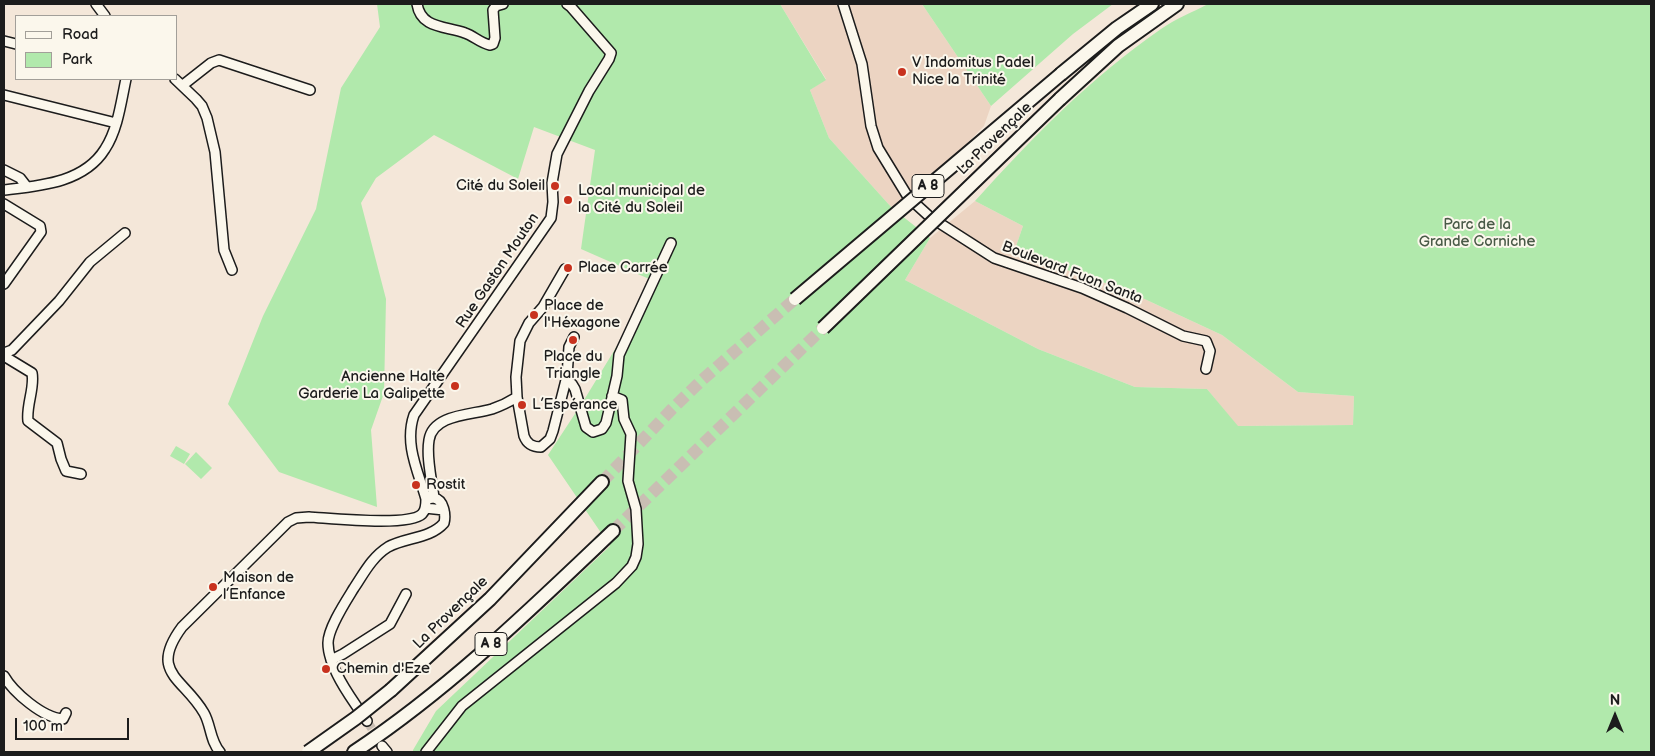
<!DOCTYPE html>
<meta charset="utf-8">
<style>
body{margin:0}
#map{position:relative;width:1655px;height:756px;overflow:hidden;background:#f4e7d9;font-family:"Balsamiq Sans",sans-serif}
canvas{display:block}
.frame{position:absolute;inset:0;border:5px solid #1c1c1c;pointer-events:none}
.legend{position:absolute;left:15px;top:15px;width:162px;height:65px;box-sizing:border-box;background:#fbf7ec;border:1px solid #a29f99;margin:0;padding:6px 9px;list-style:none;font-size:15px;color:#1c1c1c}
.legend li{display:flex;align-items:center;gap:10px;height:25px}
.legend b{width:25px;border:1px solid #a29f99}
.north{position:absolute;left:1590px;top:691px;width:50px;height:50px;-webkit-text-stroke:4px #fbf7ec;paint-order:stroke;rotate:0deg;font-size:14px;font-weight:700;line-height:20px;text-align:center;color:#1c1c1c}
.north::after{content:'';display:block;margin:auto;width:18px;height:22px;background:#1c1c1c;clip-path:polygon(50% 0,100% 100%,50% 72%,0 100%)}
.scale{position:absolute;left:15px;top:718px;width:114px;height:22px;box-sizing:border-box;border:2px solid #1c1c1c;border-top:0;padding-left:6px;font-size:15px;line-height:18px;white-space:nowrap;color:#1c1c1c;-webkit-text-stroke:4px #fbf7ec;paint-order:stroke}
</style>
<div id="map">
<canvas width="1655" height="756"></canvas>
<div class="frame"></div>
<ul class="legend">
<li><b style="height:6px;background:#fbf7ec"></b>Road</li>
<li><b style="height:14px;background:#b1e9ac"></b>Park</li>
</ul>
<div class="north">N</div>
<div class="scale">100 m</div>
</div>
<script>
const ctx = document.querySelector('canvas').getContext('2d');
ctx.lineJoin = 'round';
function fill(path, color) { ctx.fillStyle = color; ctx.fill(path, 'evenodd'); }
function trace(path, color, width, dash) { ctx.strokeStyle = color; ctx.lineWidth = width; ctx.lineCap = dash ? 'butt' : 'round'; ctx.setLineDash(dash || []); ctx.stroke(path); }
function drawText(font, color, halo, rows, align = 'center') {
  ctx.font = font + ' "Balsamiq Sans",sans-serif'; ctx.lineWidth = 4; ctx.setLineDash([]); ctx.textBaseline = 'middle'; ctx.strokeStyle = halo; ctx.fillStyle = color; for (const [text, x, y, turn = 0] of rows) {
    ctx.save(); ctx.translate(x, y); ctx.rotate((+turn || 0) * Math.PI / 180); ctx.textAlign = isNaN(turn) ? turn : align; if (halo) ctx.strokeText(text, 0, 0); ctx.fillText(text, 0, 0); ctx.restore();
  }
}
fill(new Path2D(`
 M 780,4 L 922,4 L 991,106 L 984,126 L 944,167 L 892,208 L 829,138 L 810,90 L 826,79 Z
 M 975,201 L 1023,226 L 1014,252 L 1123,289 L 1222,335 L 1298,392 L 1354,396 L 1353,425 L 1237,426 L 1207,389 L 1135,387 L 1038,349 L 905,280 L 930,238 Z`), '#ecd4c2');
fill(new Path2D(`
 M 377,4 L 780,4 L 826,80 L 810,90 L 829,138 L 892,208 L 930,238 L 905,280 L 1038,349 L 1135,387 L 1207,389 L 1238,426 L 1353,425 L 1354,396 L 1298,392 L 1222,335 L 1123,289 L 1014,252 L 1023,226 L 975,201 C 1031,139 1091,77 1161,29 C 1175,19 1193,12 1208,4 L 1651,4 L 1651,752 L 413,752 L 413,750 L 436,711 L 610,546 L 548,455 L 584,400 L 656,282 L 581,249 L 595,150 L 534,127 L 518,179 L 434,135 L 376,178 L 361,203 L 386,299 L 384,393 L 371,430 L 377,507 L 279,472 L 228,404 L 263,316 L 316,209 L 341,88 L 380,27 Z
 M 922,4 L 1113,4 L 1073,34 L 991,106 Z
 M 176,446 L 190,454 L 184,464 L 170,456 Z
 M 196,452 L 212,468 L 201,479 L 185,464 Z`), '#b1e9ac');
trace(new Path2D(`
 M 367,721 L 379,740`), '#c9beb3', 9, [9, 4.5]);
trace(new Path2D(`
 M 602,482 L 672,409 L 702,380 L 795,299
 M 613,531 L 823,328`), '#c9beb3', 12, [12, 6]);
const minor = new Path2D(`
 M 96,4 L 105,16
 M 417,4 C 421,29 446,26 465,33 C 474,36 480,43 490,45 L 493,44 L 495,38 L 493,10 L 496,6 L 503,4
 M 843,4 L 862,64 L 871,126 L 878,148 L 908,197 L 930,217 L 994,258 L 1082,288 L 1127,308 L 1183,336 L 1206,341 L 1210,351 L 1206,369
 M 4,41 L 16,44
 M 175,79 L 196,99 L 202,106 L 207,118 L 215,152 L 224,250 L 232,270
 M 183,85 L 211,63 L 219,60 L 310,90
 M 4,95 L 116,123
 M 4,170 L 20,178 L 27,187
 M 4,190 C 39,186 84,183 105,149 C 118,129 121,102 126,79
 M 4,204 L 40,226 L 41,232 L 4,284
 M 565,269 L 543,307 L 529,323 L 520,341 L 516,377 L 517,397 L 524,436 C 527,444 532,447 541,447 L 550,439 L 553,431 L 567,376 L 569,347 L 574,337
 M 4,353 L 12,350 L 59,301 L 90,262 L 125,233
 M 4,356 L 32,373 C 35,388 26,405 28,421 L 57,443 L 61,459 L 66,471 L 81,474
 M 566,381 L 572,384 L 575,389 L 586,427 L 593,432 L 602,429 L 606,423 L 617,376 L 619,355 L 671,243
 M 434,498 C 432,480 426,458 429,440 C 433,414 472,415 492,409 C 501,406 509,402 517,397
 M 425,508 L 444,510
 M 331,660 L 343,654 L 390,624 L 406,594
 M 4,676 C 13,692 43,718 63,719 L 66,713
 M 367,721 C 353,701 328,668 328,643 C 328,628 346,601 354,588 C 364,573 372,557 388,547 C 406,537 430,539 444,523 C 446,515 444,500 434,498 C 431,498 429,499 426,499
 M 382,746 L 387,752
 M 220,752 C 210,741 211,725 204,713 C 184,678 148,673 182,627 L 288,522 L 296,518 L 309,517 C 329,518 409,527 422,514 C 426,510 426,504 426,499 C 418,471 404,444 414,415 L 551,218 L 553,202 L 552,183 L 557,154 L 589,91 L 609,59 L 611,53 L 571,7 L 567,4
 M 426,752 L 462,706 L 616,583 L 632,566 L 636,557 L 638,544 L 636,509 L 628,481 L 631,434 L 624,419 L 622,400 L 612,396`);
const highway = new Path2D(`
 M 1061,74 L 1117,28 L 1152,4
 M 1060,99 L 1118,46 L 1177,4
 M 391,690 L 490,599 L 602,482
 M 354,752 C 449,689 531,609 613,531`);
trace(minor, '#1c1c1c', 12);
trace(highway, '#1c1c1c', 16);
trace(minor, '#fbf7ec', 9);
trace(highway, '#fbf7ec', 12);
const highwayBridge = new Path2D(`
 M 795,299 L 1061,74
 M 823,328 L 1060,99
 M 308,752 L 356,718 L 391,690`);
trace(highwayBridge, '#1c1c1c', 16, []);
trace(highwayBridge, '#fbf7ec', 12);
for (const [x, y, r, color] of [
 [902,72,5,"#c8321e"],
 [555,186,5,"#c8321e"],
 [568,200,5,"#c8321e"],
 [568,268,5,"#c8321e"],
 [534,315,5,"#c8321e"],
 [573,340,5,"#c8321e"],
 [455,386,5,"#c8321e"],
 [522,405,5,"#c8321e"],
 [416,485,5,"#c8321e"],
 [213,587,5,"#c8321e"],
 [326,669,5,"#c8321e"]
]) { const dot = new Path2D(); dot.arc(x, y, r, 0, 2 * Math.PI); ctx.fillStyle = color; ctx.fill(dot); trace(dot, '#fbf7ec', 2); }
for (const [x, y, w] of [
 [928,186,32],
 [491,644,32]
]) { const box = new Path2D(); box.roundRect(x - w / 2, y - 11.5, w, 23, 4); ctx.fillStyle = '#fbf7ec'; ctx.fill(box); trace(box, '#1c1c1c', 1); }
drawText('bold 14px', '#1c1c1c', null, [
 ["A 8",928,186],
 ["A 8",491,644]
]);
drawText('15px', '#1c1c1c', '#fbf7ec', [
 ["V Indomitus Padel",912,63],
 ["Nice la Trinité",912,80],
 ["Cité du Soleil",545,186,"right"],
 ["Local municipal de",578,191],
 ["la Cité du Soleil",578,208],
 ["Place Carrée",578,268],
 ["Place de",544,306],
 ["l'Héxagone",544,323],
 ["Place du",573,357,"center"],
 ["Triangle",573,374,"center"],
 ["Ancienne Halte",445,377,"right"],
 ["Garderie La Galipette",445,394,"right"],
 ["L’Espérance",532,405],
 ["Rostit",426,485],
 ["Maison de",223,578],
 ["l’Enfance",223,595],
 ["Chemin d'Eze",336,669]
], 'left');
drawText('15px', '#1c1c1c', '#fbf7ec', [
 ["La Provençale",995,139,-44],
 ["Rue Gaston Mouton",498,271,-56],
 ["Boulevard Fuon Santa",1072,273,21],
 ["La Provençale",451,613,-44]
]);
drawText('15px', '#495a47', '#fbf7ec', [
 ["Parc de la",1477,225],
 ["Grande Corniche",1477,242]
]);
</script>
